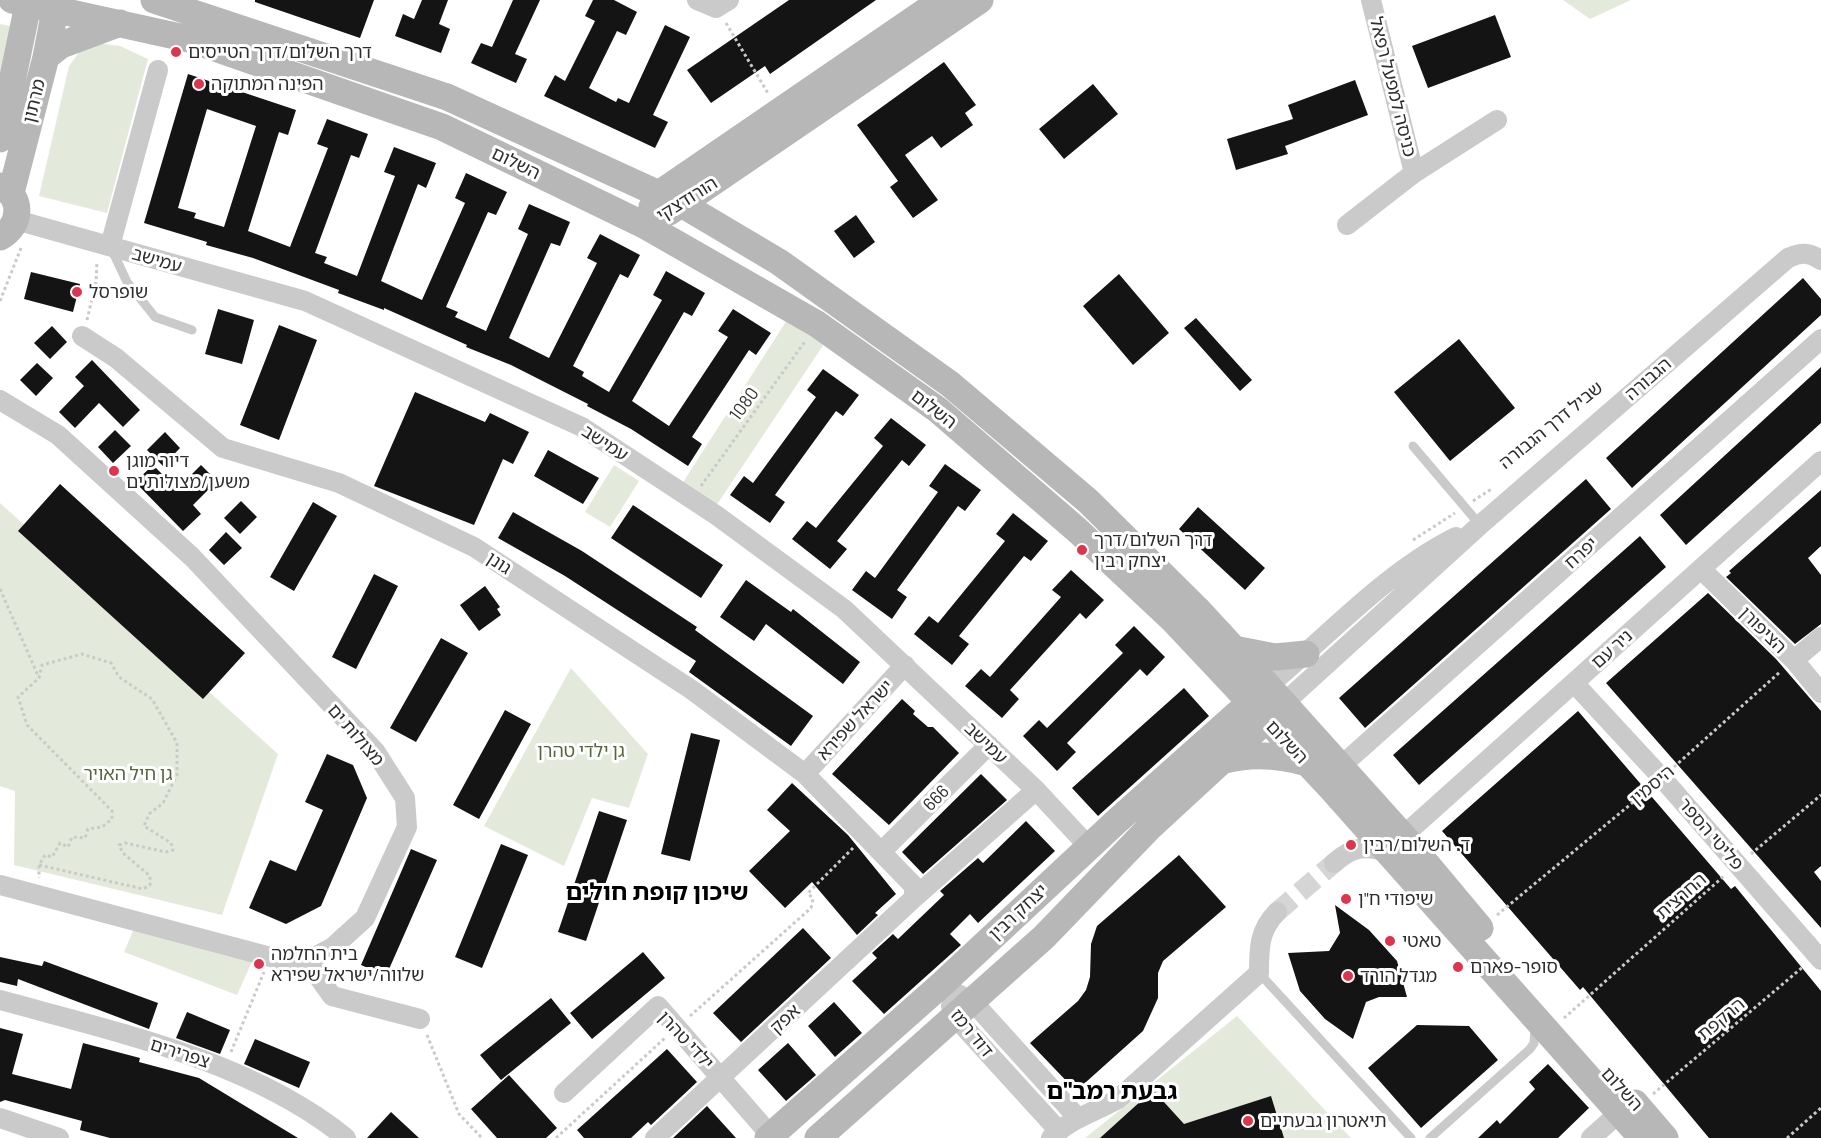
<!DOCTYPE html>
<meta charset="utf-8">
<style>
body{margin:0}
canvas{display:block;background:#fff}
</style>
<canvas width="1821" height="1138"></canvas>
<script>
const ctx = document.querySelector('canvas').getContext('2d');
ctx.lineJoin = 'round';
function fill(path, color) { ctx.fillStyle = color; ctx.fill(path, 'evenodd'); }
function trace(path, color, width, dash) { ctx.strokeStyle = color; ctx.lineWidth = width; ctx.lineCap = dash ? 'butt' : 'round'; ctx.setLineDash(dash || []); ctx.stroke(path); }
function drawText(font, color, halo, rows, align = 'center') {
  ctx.font = font + ' Barlow,"Noto Sans Hebrew",sans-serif'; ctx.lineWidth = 6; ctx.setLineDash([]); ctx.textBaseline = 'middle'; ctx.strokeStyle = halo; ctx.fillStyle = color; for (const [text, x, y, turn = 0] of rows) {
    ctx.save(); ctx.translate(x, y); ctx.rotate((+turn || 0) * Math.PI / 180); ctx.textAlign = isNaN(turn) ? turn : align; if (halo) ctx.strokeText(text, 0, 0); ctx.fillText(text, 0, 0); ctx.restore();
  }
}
fill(new Path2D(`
 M 1563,0 L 1631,0 L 1590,19 Z
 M 0,24 L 11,26 L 0,86 Z
 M 97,43 L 120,46 L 148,59 L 107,213 L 39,196 L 69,66 L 80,51 Z
 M 787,320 L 824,344 L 712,512 L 678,490 Z
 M 614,465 L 639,481 L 610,527 L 585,512 Z
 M 0,503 L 278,754 L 222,915 L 14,865 L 15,791 L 0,786 Z
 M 571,668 L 648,754 L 629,808 L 592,798 L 564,866 L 484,826 Z
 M 136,924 L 255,955 L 237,995 L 124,952 Z
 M 1237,1016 L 1351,1138 L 1085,1138 Z`), '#e4eadb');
fill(new Path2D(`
 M 255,0 L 374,0 L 360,38 L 255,2 Z
 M 422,0 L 448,0 L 439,24 L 450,29 L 441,53 L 395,36 L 403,14 L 414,19 Z
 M 513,0 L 540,0 L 515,54 L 527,59 L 516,83 L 471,63 L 481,43 L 492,47 Z
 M 593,0 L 614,0 L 637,12 L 626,35 L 617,31 L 589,88 L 616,102 L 618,98 L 629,103 L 665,25 L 690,37 L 653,115 L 668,122 L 655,148 L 544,96 L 555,75 L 565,81 L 595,21 L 585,16 Z
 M 789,0 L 876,0 L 770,74 L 765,66 L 711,103 L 687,70 Z
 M 1495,15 L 1511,57 L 1428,88 L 1412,46 Z
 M 944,62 L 976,105 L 965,113 L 973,125 L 941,148 L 932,136 L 905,155 L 938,200 L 913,218 L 890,187 L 898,181 L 857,125 Z
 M 188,74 L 296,110 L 288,135 L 279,132 L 248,231 L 290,247 L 328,148 L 317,144 L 327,119 L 368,134 L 359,158 L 351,155 L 315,253 L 327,257 L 324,263 L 357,276 L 395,176 L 384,172 L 394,147 L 436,163 L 426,188 L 418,184 L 381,281 L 422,300 L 465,203 L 455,198 L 466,173 L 507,192 L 496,215 L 488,212 L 446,307 L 458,312 L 455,317 L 486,331 L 528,234 L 518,229 L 529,204 L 570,222 L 560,246 L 551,243 L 509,338 L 549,358 L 597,263 L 587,258 L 600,234 L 640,255 L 628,278 L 620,274 L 573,366 L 584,372 L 582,376 L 609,392 L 662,300 L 653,295 L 666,271 L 705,293 L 692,316 L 684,312 L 632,401 L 669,426 L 728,337 L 718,331 L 733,309 L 771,333 L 756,355 L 749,350 L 692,437 L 702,444 L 688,466 L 631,429 L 587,406 L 588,404 L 511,365 L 466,347 L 467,345 L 384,308 L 384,310 L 338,293 L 339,290 L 253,258 L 206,245 L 207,242 L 144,223 ZM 207,109 L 256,126 L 224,227 L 194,218 L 196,213 L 178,208 Z
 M 1355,80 L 1368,115 L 1285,146 L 1288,154 L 1236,170 L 1227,139 L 1293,119 L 1288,105 Z
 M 1093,84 L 1118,114 L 1064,159 L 1039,129 Z
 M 856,215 L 875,242 L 854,258 L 834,231 Z
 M 31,272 L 80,284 L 73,312 L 24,299 Z
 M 1119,274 L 1169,333 L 1133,365 L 1083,306 Z
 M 1803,278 L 1821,299 L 1821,315 L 1632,488 L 1606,458 Z
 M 218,309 L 254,320 L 242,364 L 205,354 Z
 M 1196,318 L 1252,380 L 1240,391 L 1184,328 Z
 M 279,325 L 317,340 L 279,440 L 240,425 Z
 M 52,326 L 67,342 L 50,359 L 34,343 Z
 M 1459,339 L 1515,408 L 1450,461 L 1394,392 Z
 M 92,360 L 140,410 L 123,427 L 99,403 L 75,428 L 59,412 L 84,386 L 75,377 Z
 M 37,363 L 53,378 L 36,396 L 20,380 Z
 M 1821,367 L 1821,423 L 1686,545 L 1660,515 Z
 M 823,369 L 859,395 L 843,416 L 836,411 L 775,495 L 785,502 L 770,523 L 730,495 L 744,476 L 753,483 L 816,397 L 807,390 Z
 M 415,392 L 485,422 L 490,413 L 529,432 L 513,464 L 503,459 L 474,525 L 374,486 Z
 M 891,418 L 926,445 L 909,466 L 902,460 L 837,541 L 847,549 L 830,569 L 792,539 L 807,521 L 816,528 L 883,446 L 874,438 Z
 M 115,430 L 131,446 L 113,463 L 98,447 Z
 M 165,432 L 180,448 L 163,466 L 147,450 Z
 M 548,450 L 599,478 L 583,504 L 534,476 Z
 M 945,464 L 981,490 L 965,511 L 958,506 L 897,590 L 907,597 L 892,619 L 852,590 L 866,571 L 875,578 L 938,492 L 929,486 Z
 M 153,465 L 177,489 L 201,465 L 217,481 L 193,505 L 201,514 L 183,531 L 135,482 Z
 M 1586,479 L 1611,509 L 1365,728 L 1339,698 Z
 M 60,484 L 245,653 L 203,699 L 18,531 Z
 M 1821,490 L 1821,546 L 1808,558 L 1821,575 L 1821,624 L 1795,644 L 1726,577 L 1731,573 L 1729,571 Z
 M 241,501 L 257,517 L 240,534 L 224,518 Z
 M 313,502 L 337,516 L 294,591 L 270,577 Z
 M 633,505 L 723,565 L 701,598 L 611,538 Z
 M 1198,507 L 1265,568 L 1245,590 L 1179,529 Z
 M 513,512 L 582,551 L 697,627 L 695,630 L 813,716 L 791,746 L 689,672 L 696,661 L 565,576 L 498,538 Z
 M 1013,513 L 1048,541 L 1031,561 L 1024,556 L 959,636 L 969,644 L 952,665 L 914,634 L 929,616 L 938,623 L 1005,541 L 996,534 Z
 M 226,532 L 242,548 L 224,565 L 209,550 Z
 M 1640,536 L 1666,567 L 1419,785 L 1393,755 Z
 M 1071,570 L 1104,600 L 1086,619 L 1080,613 L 1010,690 L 1019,699 L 1002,718 L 965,686 L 981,669 L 990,677 L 1061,597 L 1052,590 Z
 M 374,574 L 398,586 L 356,669 L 332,657 Z
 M 746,580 L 791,612 L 793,609 L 860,662 L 843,684 L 766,624 L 754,641 L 720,617 Z
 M 485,586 L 500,607 L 497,609 L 501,615 L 479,631 L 460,605 Z
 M 1708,593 L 1776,659 L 1821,711 L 1821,866 L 1814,872 L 1821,881 L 1821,928 L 1606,683 Z
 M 1134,626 L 1165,657 L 1147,676 L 1140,669 L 1067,743 L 1076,752 L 1057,771 L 1023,736 L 1039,720 L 1047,728 L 1123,653 L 1115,645 Z
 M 441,638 L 468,653 L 416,742 L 390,728 Z
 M 1184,688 L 1209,716 L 1098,816 L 1072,788 Z
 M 902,699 L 915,711 L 913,714 L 928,727 L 933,727 L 959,753 L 889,825 L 832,774 Z
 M 505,710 L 531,724 L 479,819 L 453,805 Z
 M 1578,711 L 1731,889 L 1735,886 L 1821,991 L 1821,1138 L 1709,1138 L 1583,987 L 1580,990 L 1442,831 Z
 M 691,733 L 720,740 L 690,861 L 661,854 Z
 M 327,754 L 353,765 L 367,798 L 321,906 L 286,924 L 249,908 L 270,860 L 296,871 L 323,810 L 305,802 Z
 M 981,774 L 1007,800 L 923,874 L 902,852 Z
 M 792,783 L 848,835 L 896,894 L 875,913 L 878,915 L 857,935 L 812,882 L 785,908 L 749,871 L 790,831 L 767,810 Z
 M 599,811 L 627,820 L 586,941 L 558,932 Z
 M 1026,821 L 1055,851 L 978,923 L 970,914 L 950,934 L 961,945 L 884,1014 L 852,981 L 877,958 L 872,953 L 893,934 L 898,939 L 944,895 L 940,891 L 978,858 L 983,863 Z
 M 501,844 L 528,855 L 482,968 L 455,957 Z
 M 411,849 L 437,860 L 386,976 L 361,965 Z
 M 1179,855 L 1226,907 L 1163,961 L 1158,973 L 1158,998 L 1143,1031 L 1076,1091 L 1030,1043 L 1078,1001 L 1086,990 L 1090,977 L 1091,944 L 1097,926 Z
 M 1335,905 L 1369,930 L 1397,961 L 1407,997 L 1379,997 L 1366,1002 L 1353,1039 L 1325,1019 L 1300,991 L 1288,953 L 1329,951 L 1340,933 Z
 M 803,928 L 831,958 L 741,1042 L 713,1013 Z
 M 643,952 L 665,978 L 592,1039 L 570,1013 Z
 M 0,957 L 42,966 L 44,961 L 158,1003 L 149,1029 L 18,979 L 17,986 L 0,982 Z
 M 551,998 L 571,1023 L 501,1080 L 480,1055 Z
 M 834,1002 L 862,1033 L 835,1057 L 808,1026 Z
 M 187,1012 L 230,1030 L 220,1054 L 176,1038 Z
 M 1417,1025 L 1469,1026 L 1498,1060 L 1421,1128 L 1368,1068 Z
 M 0,1028 L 23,1034 L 12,1074 L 71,1089 L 83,1043 L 140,1058 L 139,1062 L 199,1078 L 298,1138 L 110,1138 L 80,1130 L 82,1121 L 5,1100 L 0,1102 Z
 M 255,1039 L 310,1062 L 299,1088 L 244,1064 Z
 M 788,1043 L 816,1075 L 786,1101 L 758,1070 Z
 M 667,1049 L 697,1082 L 651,1125 L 648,1122 L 631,1138 L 584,1138 L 577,1130 Z
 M 1548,1064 L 1589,1108 L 1558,1138 L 1478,1138 L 1497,1120 L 1500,1124 L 1535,1089 L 1529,1082 Z
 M 509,1075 L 557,1128 L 546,1138 L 497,1138 L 471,1109 Z
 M 1153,1090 L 1184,1124 L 1271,1096 L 1284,1138 L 1100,1138 Z
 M 707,1106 L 736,1138 L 673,1138 Z
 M 391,1112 L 419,1138 L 367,1138 Z`), '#141414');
trace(new Path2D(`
 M 1277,912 L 1334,863`), '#d5d5d5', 20, [20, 10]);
trace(new Path2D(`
 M 726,23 L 769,95
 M 0,301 L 21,248
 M 87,320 L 96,282 L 97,262
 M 701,486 L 806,340
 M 1473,501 L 1493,488
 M 1413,540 L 1455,513
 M 0,589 L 39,678
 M 1674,767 L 1781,671
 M 1751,854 L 1821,795
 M 39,865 L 143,889 L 150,885 L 150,876 L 123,853 L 119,845 L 125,843 L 166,852 L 173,850 L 171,843 L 144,826 L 149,814 L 163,803 L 177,775 L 177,743 L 152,699 L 119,677 L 111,663 L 82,654 L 42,665 L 39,678 L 18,697 L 27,725 L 112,811 L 112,819 L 102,827 L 88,829 L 85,838 L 72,837 L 68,847 L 60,843 L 52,857 L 45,855 L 39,865 L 39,878
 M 1497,915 L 1649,789
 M 690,1016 L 811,908 L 813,899 L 808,893 L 853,848
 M 1564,1018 L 1725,875
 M 427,1035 L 459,1114 L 482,1138
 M 231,1052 L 264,972
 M 1653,1094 L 1804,966
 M 556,1138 L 665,1038
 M 1787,1138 L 1821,1108`), '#cacaca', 3, [3, 3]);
trace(new Path2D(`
 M 111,248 L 127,282 L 155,317 L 192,330
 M 1413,446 L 1480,525
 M 1259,973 L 1411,1138
 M 1430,1138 L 1530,1049 L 1534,1043 L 1535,1027`), '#cacaca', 9);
trace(new Path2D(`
 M 697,0 L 716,8 L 729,0
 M 1371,0 L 1414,173
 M 16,220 L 305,301 L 582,427 L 716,515 L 844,609 L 1036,790 L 1089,847
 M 1347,225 L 1414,173 L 1497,120
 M 110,246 L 158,70
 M 82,336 L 116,358 L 223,448 L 339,483 L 474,547 L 692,690 L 805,774 L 914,886 L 914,898 L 655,1138
 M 0,400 L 58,435 L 192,557 L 375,751 L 405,798 L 407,827 L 365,918 L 333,947 L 307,961 L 289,962 L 0,885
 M 1701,569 L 1794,660 L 1821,693
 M 1794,660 L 1821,637
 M 1574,683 L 1662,778 L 1821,960
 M 1268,686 C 1327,637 1387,571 1456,537
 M 1284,703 L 1480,525 L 1788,258 C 1802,252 1808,252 1821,260
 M 1341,766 L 1821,339
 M 805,774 L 905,665
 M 1403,836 L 1821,461
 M 882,851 L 989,745
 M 1334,863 C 1353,846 1366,845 1389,853
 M 914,898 L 1036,790
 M 307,961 L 332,996 L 420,1019
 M 941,985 L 973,1002 L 1077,1117
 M 0,1000 C 116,1032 251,1061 346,1138
 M 951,1006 L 956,1018 L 1059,1131
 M 564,1093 L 658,1006 L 773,1138
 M 0,1118 L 59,1138
 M 1051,1138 C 1073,1117 1093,1113 1118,1099 L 1259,973 C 1259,948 1259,930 1277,912
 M 1591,1138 L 1619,1113`), '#cacaca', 20);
trace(new Path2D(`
 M 12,0 L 189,39 L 442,127 L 644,225 L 817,324 L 938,410 L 1077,530 L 1174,621 L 1331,788 L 1642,1138
 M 154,0 L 447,97 L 683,205 L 779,262 L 950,384 L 1088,501 L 1197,609 L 1268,686 L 1403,836 L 1480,928
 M 46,57 L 61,45 L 120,23
 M 0,139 L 29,0
 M 0,186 C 24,197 21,226 0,237
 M 11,193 L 46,57 L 57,0
 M 652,207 L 659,194 L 942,0
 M 669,212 L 980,0
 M 1234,649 L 1275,657 L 1306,654
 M 1221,761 C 1250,753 1277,754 1307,763
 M 1635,1103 L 1665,1138
 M 768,1138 L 941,985 L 1118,820 L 1263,691
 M 818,1138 L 1044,937 L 1151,826 L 1280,707`), '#b7b7b7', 27);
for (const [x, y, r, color] of [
 [176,52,6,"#dd354d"],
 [199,84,6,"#dd354d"],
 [77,292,6,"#dd354d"],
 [114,471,6,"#dd354d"],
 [1082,550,6,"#dd354d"],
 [1351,845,6,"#dd354d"],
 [1346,899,6,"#dd354d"],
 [1390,941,6,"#dd354d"],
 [259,964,6,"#dd354d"],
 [1458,967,6,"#dd354d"],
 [1348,976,6,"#dd354d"],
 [1248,1121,6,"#dd354d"]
]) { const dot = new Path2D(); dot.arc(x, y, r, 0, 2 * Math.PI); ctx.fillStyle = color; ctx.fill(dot); trace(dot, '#fff', 2); }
drawText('18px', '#2d2d2d', '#fff', [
 ["דרך השלום/דרך הטייסים",188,52],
 ["הפינה המתוקה",211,84],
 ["שופרסל",89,292],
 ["דיור מוגן",126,461],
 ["משען/מצולות ים",126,482],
 ["דרך השלום/דרך",1094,540],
 ["יצחק רבין",1094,561],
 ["ד. השלום/רבין",1363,845],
 ["שיפודי ח\"ן",1358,899],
 ["טאטי",1402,941],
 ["בית החלמה",271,954],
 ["שלווה/ישראל שפירא",271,975],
 ["סופר-פארם",1470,967],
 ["מגדל הורד",1360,976],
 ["תיאטרון גבעתיים",1260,1121]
], 'left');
drawText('18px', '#2d2d2d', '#fff', [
 ["כניסה למפעל רפאל",1393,87,76],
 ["מרתון",34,101,-76],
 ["השלום",516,163,26],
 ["הורודצקי",687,199,-32],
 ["עמישב",157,260,16],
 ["הגבורה",1648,379,-41],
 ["1080",744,404,-54],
 ["השלום",934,409,38],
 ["שביל דרך הגבורה",1551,425,-39],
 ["עמישב",605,443,33],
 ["יפרח",1581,553,-42],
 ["גונן",499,563,33],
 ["הציפורן",1763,630,45],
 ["ניר עם",1612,649,-42],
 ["ישראל שפירא",855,720,-47],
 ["מצולות ים",356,735,49],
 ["השלום",1287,742,47],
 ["עמישב",986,743,44],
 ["היסמין",1652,785,-40],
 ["666",936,798,-45],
 ["פליטי הספר",1711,834,49],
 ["החרצית",1681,896,-41],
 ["יצחק רבין",1018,912,-43],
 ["אפק",785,1019,-43],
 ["הרקפת",1721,1019,-40],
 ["דוד רמז",972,1033,51],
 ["ילדי טהרן",686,1040,47],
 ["צפרירים",180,1053,18],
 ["השלום",1622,1089,48]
]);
drawText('18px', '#53663c', '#fff', [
 ["גן ילדי טהרן",581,751],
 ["גן חיל האויר",128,774]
]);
drawText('bold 24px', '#000', '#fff', [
 ["שיכון קופת חולים",657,892],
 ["גבעת רמב\"ם",1112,1091]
]);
</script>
